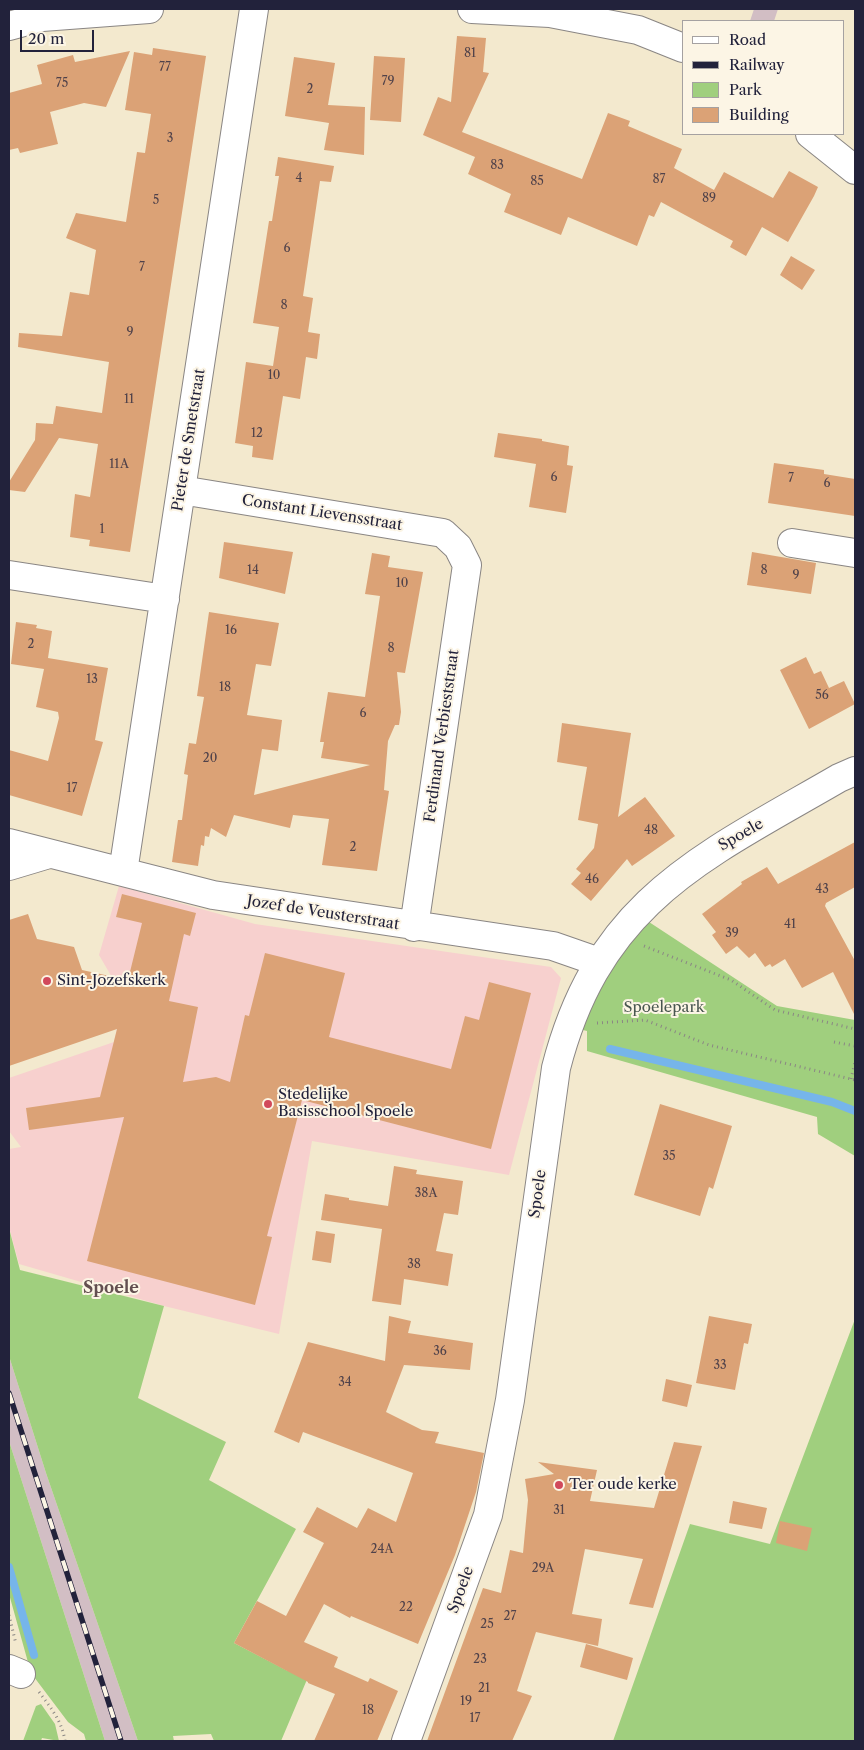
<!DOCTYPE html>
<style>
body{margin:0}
#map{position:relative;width:864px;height:1750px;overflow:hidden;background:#f3e9ce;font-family:"Libre Caslon Text",serif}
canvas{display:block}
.frame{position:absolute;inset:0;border:10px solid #22223b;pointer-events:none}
.legend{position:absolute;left:682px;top:20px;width:162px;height:115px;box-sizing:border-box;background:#fcf5e5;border:1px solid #a5a1a1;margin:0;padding:6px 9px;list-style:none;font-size:15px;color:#22223b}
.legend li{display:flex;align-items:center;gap:10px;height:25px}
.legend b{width:25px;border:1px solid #a5a1a1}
.scale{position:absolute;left:20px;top:30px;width:74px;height:22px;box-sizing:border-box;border:2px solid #22223b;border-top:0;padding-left:6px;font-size:15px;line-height:18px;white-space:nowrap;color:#22223b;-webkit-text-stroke:4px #fcf5e5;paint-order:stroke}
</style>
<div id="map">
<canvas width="864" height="1750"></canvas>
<div class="frame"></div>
<ul class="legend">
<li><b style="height:6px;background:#fff"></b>Road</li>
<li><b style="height:6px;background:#22223b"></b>Railway</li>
<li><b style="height:14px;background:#a0cf7e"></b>Park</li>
<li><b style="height:14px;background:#dba276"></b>Building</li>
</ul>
<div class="scale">20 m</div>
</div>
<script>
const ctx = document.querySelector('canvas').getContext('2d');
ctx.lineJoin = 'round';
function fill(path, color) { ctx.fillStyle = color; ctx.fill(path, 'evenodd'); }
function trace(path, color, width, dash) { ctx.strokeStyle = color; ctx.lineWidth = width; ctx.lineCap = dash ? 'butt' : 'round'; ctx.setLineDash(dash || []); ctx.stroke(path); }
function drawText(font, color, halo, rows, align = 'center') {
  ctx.font = font + ' "Libre Caslon Text",serif'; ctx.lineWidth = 4; ctx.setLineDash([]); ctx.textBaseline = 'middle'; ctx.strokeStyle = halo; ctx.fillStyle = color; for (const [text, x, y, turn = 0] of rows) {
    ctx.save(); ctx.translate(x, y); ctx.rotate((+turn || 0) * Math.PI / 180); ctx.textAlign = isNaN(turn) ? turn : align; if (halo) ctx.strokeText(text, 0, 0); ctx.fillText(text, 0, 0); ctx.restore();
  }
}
fill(new Path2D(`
 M 119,886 L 255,924 L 551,967 L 561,978 L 509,1175 L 312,1141 L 279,1334 L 164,1306 L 19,1264 L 9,1227 L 9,1149 L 21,1147 L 9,1131 L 9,1078 L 114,1042 L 124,998 L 99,955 Z`), '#f7d0ce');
fill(new Path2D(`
 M 754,9 L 778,9 L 774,21 L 750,21 Z
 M 9,1356 L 46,1473 L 138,1741 L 105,1741 L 9,1441 Z`), '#d2bec4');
fill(new Path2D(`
 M 649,922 L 777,1006 L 855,1020 L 855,1156 L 818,1134 L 817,1117 L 587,1051 L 587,1031 L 579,1029 L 608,973 L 642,925 L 645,927 Z
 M 9,1228 L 20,1270 L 164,1306 L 138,1398 L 226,1442 L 209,1480 L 296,1529 L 234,1643 L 288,1671 L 314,1663 L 281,1741 L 214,1741 L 211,1734 L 173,1736 L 174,1741 L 138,1741 L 46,1473 L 9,1356 Z
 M 855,1319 L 855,1741 L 613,1741 L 690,1524 L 770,1544 Z
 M 9,1441 L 105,1741 L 86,1741 L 84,1734 L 68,1722 L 31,1673 L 9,1594 Z
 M 41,1704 L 55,1724 L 59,1741 L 42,1738 L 41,1741 L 23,1741 L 36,1706 Z`), '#a0cf7e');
trace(new Path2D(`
 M 610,1049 L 832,1102 L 855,1111
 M 9,1567 L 34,1655`), '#76b5ea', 8);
fill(new Path2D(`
 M 457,36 L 486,38 L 483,72 L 489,73 L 462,132 L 582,179 L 608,113 L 630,121 L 628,126 L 682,149 L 674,168 L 714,190 L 724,172 L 773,198 L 789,171 L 818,187 L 814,196 L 788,242 L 762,227 L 746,256 L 730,247 L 733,241 L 661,202 L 654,217 L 649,215 L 637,246 L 568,217 L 561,235 L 504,212 L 511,194 L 468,174 L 475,157 L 423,135 L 438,97 L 451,102 Z
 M 153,48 L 206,56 L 130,552 L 89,546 L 90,540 L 70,537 L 75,494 L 90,497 L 98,444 L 59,438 L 25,492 L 9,490 L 9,482 L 35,440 L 36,423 L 53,424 L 56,406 L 102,413 L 109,362 L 18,347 L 19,333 L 62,336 L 70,292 L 89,295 L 96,250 L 66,238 L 76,213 L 126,222 L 137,152 L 145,153 L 151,114 L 125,110 L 134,52 L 152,55 Z
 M 130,51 L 106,107 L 84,103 L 50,112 L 58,144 L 20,153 L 18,148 L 9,150 L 9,93 L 42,84 L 37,65 L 73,55 L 75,62 Z
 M 374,56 L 405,58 L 401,122 L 370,120 Z
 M 294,57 L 335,63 L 328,105 L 365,107 L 364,155 L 324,150 L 329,123 L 285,116 Z
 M 278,157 L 334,166 L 331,182 L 320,181 L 303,296 L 313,298 L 308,332 L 320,334 L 317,359 L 306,357 L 300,399 L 283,396 L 273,460 L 252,457 L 253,446 L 235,443 L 246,362 L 273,366 L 279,327 L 253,323 L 269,221 L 272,221 L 279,176 L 275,176 Z
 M 791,256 L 815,270 L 802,290 L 780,275 Z
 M 498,433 L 542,439 L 542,441 L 569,446 L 567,465 L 573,466 L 566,513 L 529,507 L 536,464 L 494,457 Z
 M 774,463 L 824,470 L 824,474 L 855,479 L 855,516 L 768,503 Z
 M 224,542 L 293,552 L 285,594 L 219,578 Z
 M 752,552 L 816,563 L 811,594 L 747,585 Z
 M 372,553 L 390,556 L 388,567 L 423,572 L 405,673 L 397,672 L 401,712 L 399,725 L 395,725 L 388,741 L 384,790 L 389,791 L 377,871 L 322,865 L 329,819 L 293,815 L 290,828 L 234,815 L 226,837 L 211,828 L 209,837 L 205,836 L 204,846 L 201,845 L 198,866 L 172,862 L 178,820 L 182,820 L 188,775 L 184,774 L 189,743 L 196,744 L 204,697 L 197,696 L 209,612 L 279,623 L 271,666 L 256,664 L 247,715 L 282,720 L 278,751 L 262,749 L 254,795 L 370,765 L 321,758 L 324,742 L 320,742 L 328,692 L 365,697 L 380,596 L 365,594 Z
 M 16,622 L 37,625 L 36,628 L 52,631 L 48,658 L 108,668 L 95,740 L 103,742 L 82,816 L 9,795 L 9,750 L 48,761 L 59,718 L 58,712 L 36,707 L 44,669 L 11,664 Z
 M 806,657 L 814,674 L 821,671 L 829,688 L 844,681 L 855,704 L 809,729 L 780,670 Z
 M 562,723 L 631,733 L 618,817 L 645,797 L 675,836 L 632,866 L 627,859 L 591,901 L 571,884 L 581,873 L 576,869 L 594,848 L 598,824 L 578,820 L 587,767 L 557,762 Z
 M 855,842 L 855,887 L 826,903 L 825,906 L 855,961 L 855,1016 L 833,972 L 802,988 L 785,959 L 772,967 L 770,964 L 765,967 L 755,953 L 749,958 L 737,946 L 726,954 L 712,935 L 716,932 L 702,914 L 742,884 L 741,882 L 767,867 L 778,884 Z
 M 122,894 L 196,913 L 190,936 L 184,934 L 169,1001 L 198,1007 L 183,1082 L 216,1077 L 230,1082 L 245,1015 L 249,1016 L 265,953 L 345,973 L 329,1037 L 451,1069 L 465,1016 L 479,1020 L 489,982 L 531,993 L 491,1149 L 302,1100 L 267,1236 L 272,1237 L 255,1305 L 87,1261 L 124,1117 L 29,1130 L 26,1108 L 100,1097 L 117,1029 L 9,1066 L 9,920 L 28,914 L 37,939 L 74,947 L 82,970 L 128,980 L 142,923 L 116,917 Z
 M 660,1104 L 732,1126 L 713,1189 L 709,1187 L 700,1216 L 634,1195 Z
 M 394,1166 L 417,1170 L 416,1174 L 463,1181 L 458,1215 L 444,1213 L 436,1251 L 453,1254 L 448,1286 L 404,1279 L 401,1305 L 372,1301 L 382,1229 L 321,1220 L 325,1194 L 349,1198 L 349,1200 L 388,1206 Z
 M 316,1231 L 335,1234 L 331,1263 L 312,1260 Z
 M 389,1316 L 411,1321 L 408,1333 L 473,1343 L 470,1370 L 404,1365 L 386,1412 L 422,1430 L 439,1432 L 435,1443 L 484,1453 L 476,1492 L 455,1555 L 418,1644 L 351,1616 L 350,1618 L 324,1604 L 304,1642 L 338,1657 L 334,1667 L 368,1682 L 370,1678 L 398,1691 L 377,1741 L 314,1741 L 335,1694 L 308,1683 L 308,1682 L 234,1643 L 257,1601 L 286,1616 L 324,1543 L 303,1532 L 317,1507 L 357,1528 L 368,1508 L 396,1522 L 413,1473 L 303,1432 L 299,1443 L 274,1432 L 308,1342 L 385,1361 Z
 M 709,1316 L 752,1324 L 748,1344 L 744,1343 L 735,1390 L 696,1383 Z
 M 666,1379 L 692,1385 L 687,1407 L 662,1401 Z
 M 674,1442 L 702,1446 L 653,1608 L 629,1604 L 643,1559 L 585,1549 L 572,1614 L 602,1619 L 598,1646 L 536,1632 L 517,1691 L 532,1696 L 512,1741 L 427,1741 L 483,1588 L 501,1593 L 510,1550 L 523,1553 L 528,1500 L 525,1479 L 554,1474 L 538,1462 L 597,1470 L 590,1501 L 654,1508 Z
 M 733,1501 L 767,1508 L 762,1529 L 729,1523 Z
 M 780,1521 L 812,1528 L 807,1551 L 776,1543 Z
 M 586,1644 L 633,1658 L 627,1680 L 580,1667 Z`), '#dba276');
const minor = new Path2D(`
 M 472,9 L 550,13 L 638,30 L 683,48
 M 9,26 L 42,17 L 149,9
 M 810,134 L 855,170
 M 181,490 L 443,533 L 458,547 L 467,565 L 414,927
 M 792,543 L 855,553
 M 9,575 L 165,599
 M 9,843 L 213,895 L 553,946 L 599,962
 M 9,866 L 49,854
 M 123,872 L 254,9
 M 9,1669 L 21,1674
 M 406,1741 L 488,1515 L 510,1400 L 556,1068 C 599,901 701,858 839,778 L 855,771`);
trace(minor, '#8a8684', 30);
trace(new Path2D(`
 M 644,946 L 731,980 L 775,1010 L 855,1029
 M 597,1023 L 645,1020 L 709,1045 L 855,1080
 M 834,1042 L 855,1046
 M 851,1079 L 855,1062
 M 9,1615 L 16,1644
 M 39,1692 C 51,1708 62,1721 65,1741`), '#8a8684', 3, [1, 4]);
trace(minor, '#fff', 28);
const rail = new Path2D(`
 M 9,1393 L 121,1741`);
trace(rail, '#22223b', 5.5);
trace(rail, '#fcf5e5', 4, [11]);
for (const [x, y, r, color] of [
 [47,981,5,"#d1495b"],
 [268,1104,5,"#d1495b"],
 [559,1485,5,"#d1495b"]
]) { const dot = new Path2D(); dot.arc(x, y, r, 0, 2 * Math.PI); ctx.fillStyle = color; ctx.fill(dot); trace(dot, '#fcf5e5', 2); }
drawText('12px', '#50424a', null, [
 ["81",470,54],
 ["77",165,68],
 ["79",388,82],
 ["75",62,84],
 ["2",310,90],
 ["3",170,139],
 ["83",497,166],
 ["4",299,179],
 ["87",659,180],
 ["85",537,182],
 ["89",709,199],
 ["5",156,201],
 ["6",287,249],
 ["7",142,268],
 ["8",284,306],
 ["9",130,333],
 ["10",274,376],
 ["11",129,400],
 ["12",257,434],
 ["11A",119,465],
 ["6",554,478],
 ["7",791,479],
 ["6",827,484],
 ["1",102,530],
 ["14",253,571],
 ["8",764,571],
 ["9",796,576],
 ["10",402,584],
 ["16",231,631],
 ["2",31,645],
 ["8",391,649],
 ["13",92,680],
 ["18",225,688],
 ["56",822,696],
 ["6",363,714],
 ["20",210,759],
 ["17",72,789],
 ["48",651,831],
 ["2",353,848],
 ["46",592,880],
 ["43",822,890],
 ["41",790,925],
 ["39",732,934],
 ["35",669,1157],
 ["38A",426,1194],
 ["38",414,1265],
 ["36",440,1352],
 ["33",720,1366],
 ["34",345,1383],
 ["31",559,1511],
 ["24A",382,1550],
 ["29A",543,1569],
 ["22",406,1608],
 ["27",510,1617],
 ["25",487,1625],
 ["23",480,1660],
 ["21",484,1689],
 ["19",466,1702],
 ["18",368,1711],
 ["17",475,1719]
]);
drawText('15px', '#22223b', '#fcf5e5', [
 ["Pieter de Smetstraat",189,440,-81],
 ["Constant Lievensstraat",322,513,9],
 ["Ferdinand Verbieststraat",442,736,-82],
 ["Spoele",741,835,-30],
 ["Jozef de Veusterstraat",323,913,9],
 ["Spoele",538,1194,-82],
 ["Spoele",461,1590,-70]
]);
drawText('15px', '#22223b', '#fcf5e5', [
 ["Sint-Jozefskerk",57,981],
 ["Stedelijke",278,1095],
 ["Basisschool Spoele",278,1112],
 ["Ter oude kerke",569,1485]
], 'left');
drawText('15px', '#48564f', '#fcf5e5', [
 ["Spoelepark",664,1008]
]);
drawText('bold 16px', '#634f50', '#fcf5e5', [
 ["Spoele",111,1288]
]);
</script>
